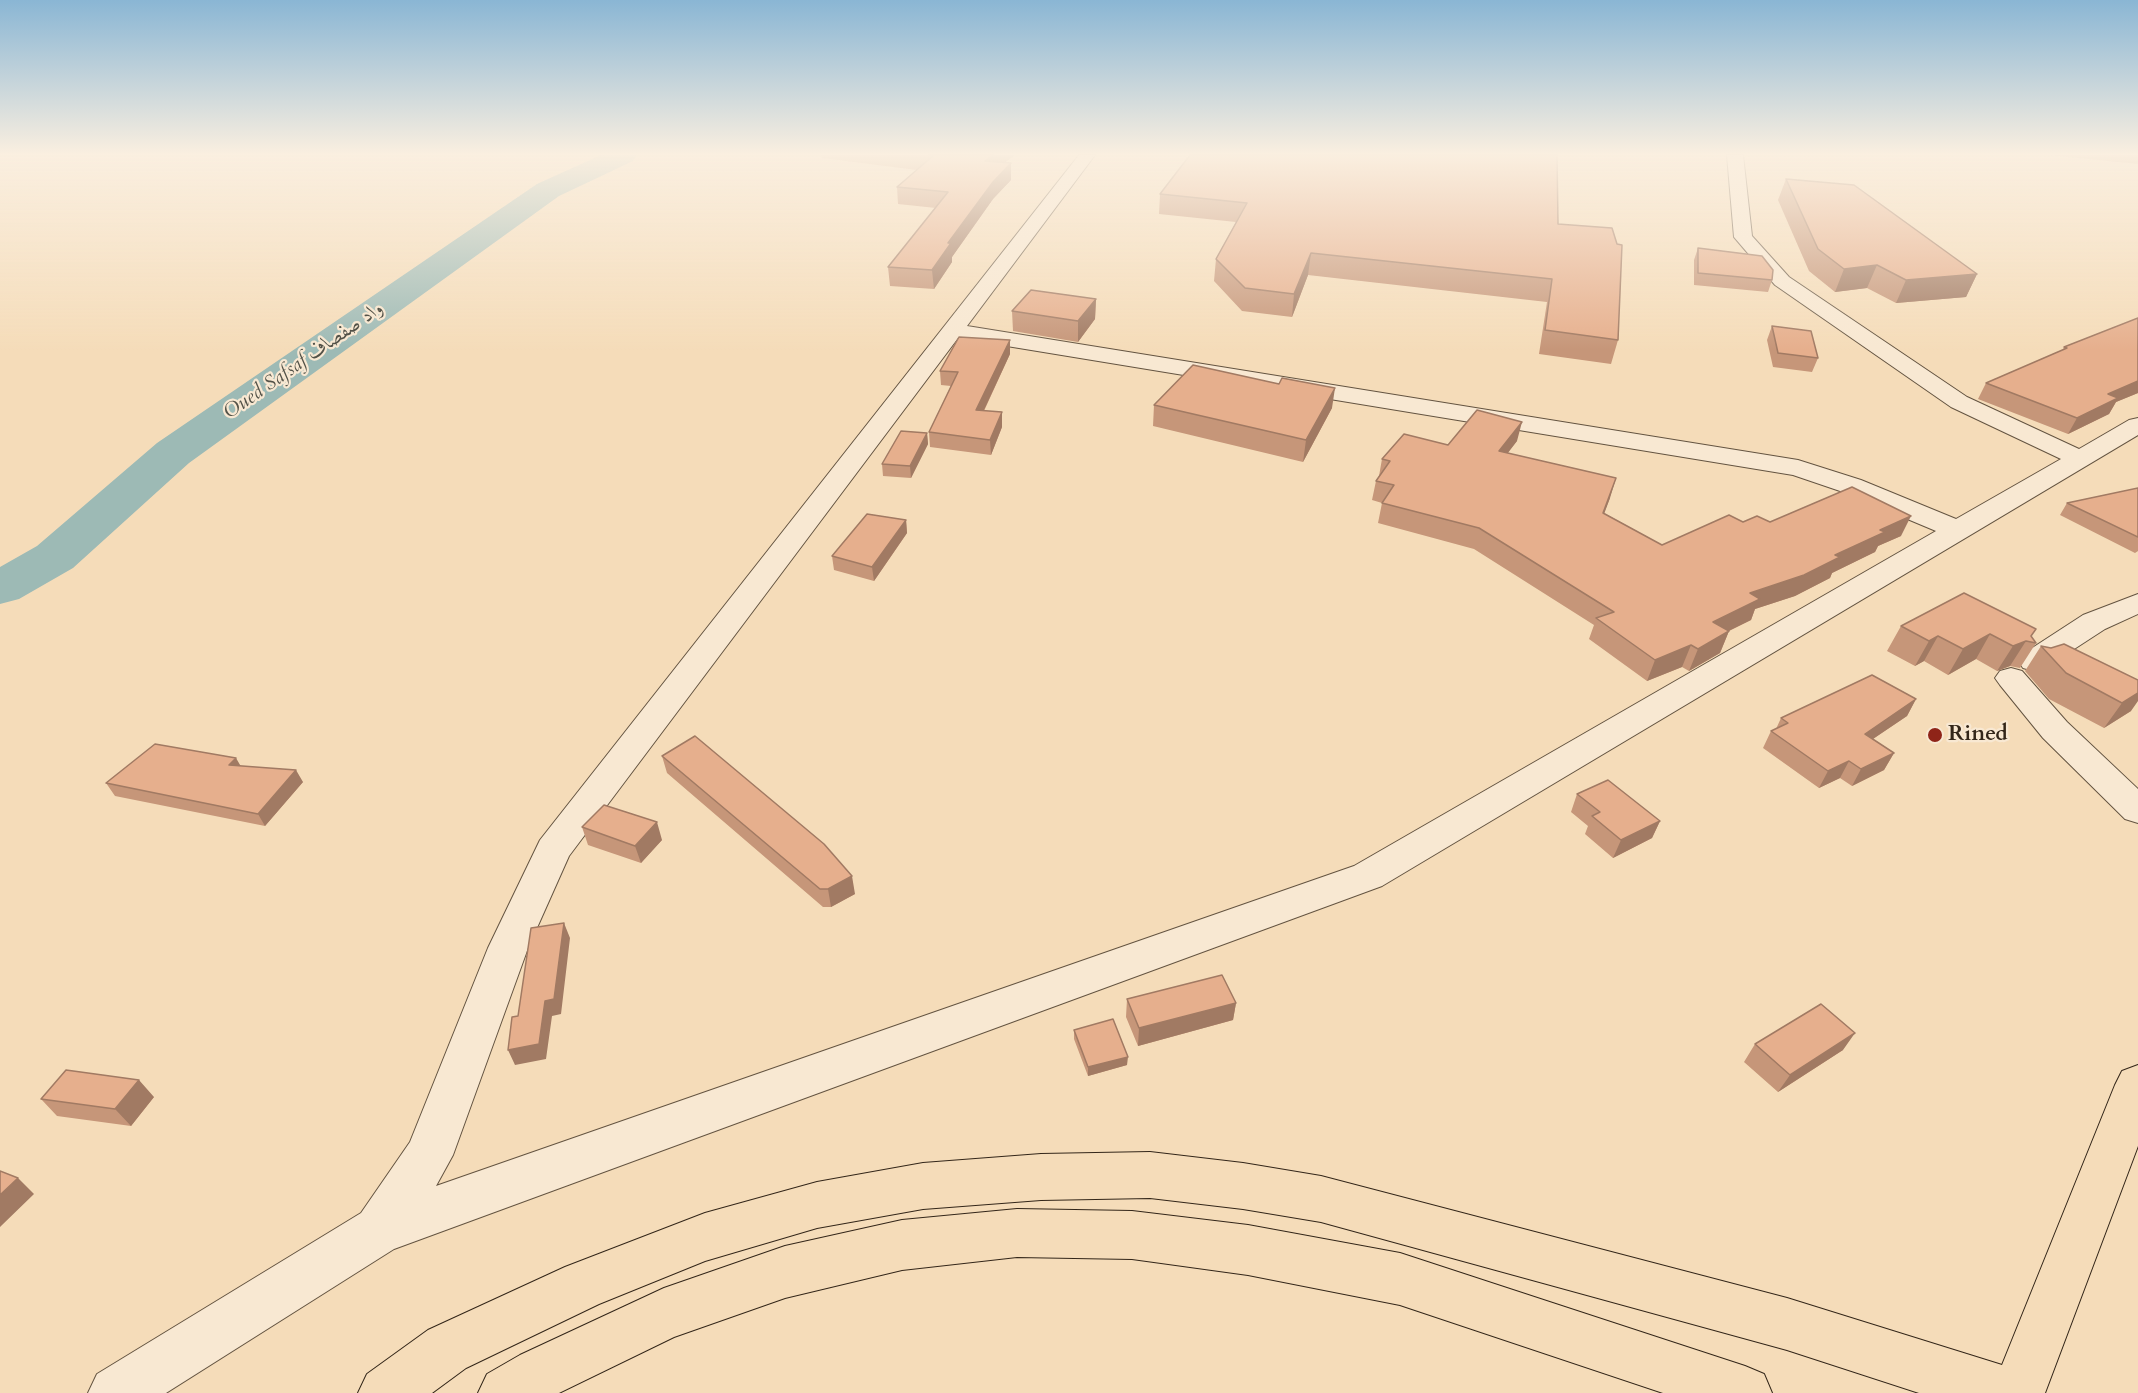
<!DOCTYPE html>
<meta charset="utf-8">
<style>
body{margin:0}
canvas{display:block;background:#f5dcb9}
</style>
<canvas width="2138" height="1393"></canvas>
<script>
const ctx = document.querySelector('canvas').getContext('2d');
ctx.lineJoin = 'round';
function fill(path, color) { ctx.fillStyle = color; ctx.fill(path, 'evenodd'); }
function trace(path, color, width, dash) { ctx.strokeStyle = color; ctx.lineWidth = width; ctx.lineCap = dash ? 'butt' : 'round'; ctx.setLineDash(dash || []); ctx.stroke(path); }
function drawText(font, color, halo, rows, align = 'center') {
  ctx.font = font + ' Cardo,Amiri,serif'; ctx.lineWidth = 4.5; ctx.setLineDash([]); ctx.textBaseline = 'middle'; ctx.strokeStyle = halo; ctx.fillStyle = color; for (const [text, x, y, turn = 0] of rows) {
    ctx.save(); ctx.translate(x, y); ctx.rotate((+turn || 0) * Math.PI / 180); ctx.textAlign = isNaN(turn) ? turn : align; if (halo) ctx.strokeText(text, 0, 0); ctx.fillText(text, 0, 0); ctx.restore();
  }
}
fill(new Path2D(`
 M 601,155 L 637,155 L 633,161 L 559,196 L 189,463 L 73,568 L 19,599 L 0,604 L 0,567 L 37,546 L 157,443 L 537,184 Z`), '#9dbab5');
const minor = new Path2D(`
 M 1079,155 L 1095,155 L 967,326 L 1798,460 L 1861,480 L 1956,519 L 2061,459 L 1951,407 L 1775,285 L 1734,237 L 1727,155 L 1743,155 L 1752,236 L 1789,277 L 1967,397 L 2079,449 L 2129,420 L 2138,418 L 2138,435 L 1382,886 L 394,1249 L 166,1393 L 88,1393 L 97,1374 L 361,1213 L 410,1142 L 488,948 L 540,840 ZM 958,338 L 1793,475 L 1843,492 L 1936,531 L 1354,866 L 436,1186 L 453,1155 L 528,948 L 569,856 Z
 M 2138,594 L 2138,614 L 2105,629 L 2045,668 L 2034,671 L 2023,668 L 2018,661 L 2023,654 L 2083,615 Z
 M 2011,668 L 2022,671 L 2067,722 L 2138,789 L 2138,823 L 2125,819 L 2043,738 L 2000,685 L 1995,678 L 2000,671 Z`);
const highway = new Path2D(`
 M 2138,1065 L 2138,1146 L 2045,1393 L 1919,1393 L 1787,1350 L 1321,1222 L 1243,1209 L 1150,1198 L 1041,1200 L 923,1209 L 817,1228 L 705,1261 L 599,1304 L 466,1368 L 432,1393 L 358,1393 L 367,1374 L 428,1330 L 565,1267 L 705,1213 L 817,1182 L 923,1163 L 1041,1154 L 1150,1152 L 1243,1163 L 1321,1176 L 1787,1298 L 2002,1365 L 2115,1085 L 2122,1071 Z
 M 1017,1209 L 1132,1211 L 1248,1225 L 1400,1253 L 1745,1366 L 1764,1374 L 1772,1393 L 1663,1393 L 1400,1305 L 1248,1275 L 1132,1259 L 1017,1257 L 902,1270 L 785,1298 L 674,1337 L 559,1393 L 478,1393 L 487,1374 L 520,1355 L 664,1288 L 785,1246 L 902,1220 Z`);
trace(minor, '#645441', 2);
trace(highway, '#332619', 2);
fill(minor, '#f8e8d2');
fill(highway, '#f5dcb9');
fill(new Path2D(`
 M 821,155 L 1015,155 L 1005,162 L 1011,163 L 1011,180 L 993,199 L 952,257 L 952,262 L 934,289 L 890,286 L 888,267 L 936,208 L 898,204 L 897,187 L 917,170 L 822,158 Z
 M 2048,155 L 2138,155 L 2138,164 Z
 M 1786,179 L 1977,274 L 1966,297 L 1896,303 L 1867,288 L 1835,292 L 1809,271 L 1778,200 Z
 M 1160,194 L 1558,224 L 1618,340 L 1611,364 L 1539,354 L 1547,302 L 1308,275 L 1292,317 L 1242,311 L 1214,281 L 1216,259 L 1236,222 L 1159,214 Z
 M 1698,248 L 1772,280 L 1768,292 L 1694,285 L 1694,260 Z
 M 1096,299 L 1095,319 L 1078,342 L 1013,331 L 1012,311 Z
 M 2138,318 L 2138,393 L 2116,402 L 2109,414 L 2068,434 L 1978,399 L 1986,383 L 2063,350 L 2064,347 Z
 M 1772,326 L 1818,358 L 1812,372 L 1773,367 L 1767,340 Z
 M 1010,354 L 984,411 L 1002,412 L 1002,427 L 991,455 L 930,447 L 929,432 L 951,386 L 941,385 L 940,371 Z
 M 1154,405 L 1332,408 L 1303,462 L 1153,426 Z
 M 927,433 L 928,444 L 911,478 L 883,476 L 882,464 Z
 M 1517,441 L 1507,453 L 1610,498 L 1604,513 L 1662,545 L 1743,522 L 1770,522 L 1901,536 L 1878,546 L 1875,552 L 1832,573 L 1830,578 L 1795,596 L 1755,609 L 1751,620 L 1729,631 L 1720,653 L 1689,671 L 1682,667 L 1647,681 L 1589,639 L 1594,625 L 1474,549 L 1378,523 L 1382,503 L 1372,500 L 1376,481 L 1379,476 L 1382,459 L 1448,445 Z
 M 2138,488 L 2138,551 L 2135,553 L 2060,515 L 2067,503 Z
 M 906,520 L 907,533 L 874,581 L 834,570 L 832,556 Z
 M 1901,626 L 2031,636 L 2036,643 L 2020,668 L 2010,666 L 1997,671 L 1976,659 L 1948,675 L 1924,661 L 1915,666 L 1887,651 Z
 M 2064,644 L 2131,711 L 2104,728 L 2049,699 L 2025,671 L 2041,646 L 2051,648 Z
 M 1916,699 L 1907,716 L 1873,739 L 1894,753 L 1884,770 L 1852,786 L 1840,778 L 1819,788 L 1763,748 L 1771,731 L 1776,729 L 1781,718 Z
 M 662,756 L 855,894 L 831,907 L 823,907 L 667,773 Z
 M 241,766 L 303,782 L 265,826 L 115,796 L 106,783 Z
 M 1577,794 L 1660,821 L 1652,838 L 1613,858 L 1585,834 L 1588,826 L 1571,812 Z
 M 582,827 L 662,840 L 641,863 L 588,845 Z
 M 1127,999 L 1236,1003 L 1233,1020 L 1138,1046 L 1126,1017 Z
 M 1074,1030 L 1127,1065 L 1088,1076 L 1074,1039 Z
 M 1755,1044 L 1843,1050 L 1778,1092 L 1744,1062 Z
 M 154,1097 L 131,1126 L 57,1116 L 41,1099 Z`), '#c69679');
fill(new Path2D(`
 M 993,155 L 1015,155 L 986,177 L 985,161 Z
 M 1011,163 L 1011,180 L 993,199 L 952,257 L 952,262 L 934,289 L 932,270 L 948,243 L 993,182 Z
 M 1311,253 L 1308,275 L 1292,317 L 1294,294 Z
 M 1877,265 L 1867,288 L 1835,292 L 1844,269 Z
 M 1977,274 L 1966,297 L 1896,303 L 1906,280 Z
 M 1096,299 L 1095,319 L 1078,342 L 1078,321 Z
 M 1010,340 L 1010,354 L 977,425 L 976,410 Z
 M 2138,381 L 2138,393 L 2116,402 L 2109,414 L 2068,434 L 2077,418 L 2108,394 Z
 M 1335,388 L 1332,408 L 1303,462 L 1306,440 Z
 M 1002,412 L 1002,427 L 991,455 L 990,440 Z
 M 1522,422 L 1517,441 L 1495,470 L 1499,451 Z
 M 927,433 L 928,444 L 911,478 L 910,466 Z
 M 1616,478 L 1610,498 L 1597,533 L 1603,513 Z
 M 1911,516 L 1901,536 L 1878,546 L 1875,552 L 1832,573 L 1830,578 L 1795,596 L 1755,609 L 1751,620 L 1704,643 L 1713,622 L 1750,593 L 1835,555 L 1880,530 Z
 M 906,520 L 907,533 L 874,581 L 872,567 Z
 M 1729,631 L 1720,653 L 1689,671 L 1698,649 Z
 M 1990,634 L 1976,659 L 1948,675 L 1963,649 Z
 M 1938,636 L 1924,661 L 1915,666 L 1929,641 Z
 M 2026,641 L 2010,666 L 1997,671 L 2013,646 Z
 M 1691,645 L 1682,667 L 1647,681 L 1655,660 Z
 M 2138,693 L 2138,701 L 2131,711 L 2104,728 L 2122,703 Z
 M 1916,699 L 1907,716 L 1855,751 L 1865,734 Z
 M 1894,753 L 1884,770 L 1852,786 L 1861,769 Z
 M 236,758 L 243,770 L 229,765 Z
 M 1849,761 L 1840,778 L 1819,788 L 1828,771 Z
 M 296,770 L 303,782 L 265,826 L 258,814 Z
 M 1660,821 L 1652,838 L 1613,858 L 1621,840 Z
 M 657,822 L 662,840 L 641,863 L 635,846 Z
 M 852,876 L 855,894 L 831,907 L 828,889 Z
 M 564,923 L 570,938 L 561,1014 L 552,1016 L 546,1059 L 515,1065 L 508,1050 L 545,1001 Z
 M 1236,1003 L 1233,1020 L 1138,1046 L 1139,1028 Z
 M 1855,1033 L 1843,1050 L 1778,1092 L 1790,1075 Z
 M 1128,1057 L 1127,1065 L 1088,1076 L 1088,1067 Z
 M 139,1080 L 154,1097 L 131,1126 L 115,1109 Z
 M 18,1178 L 34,1194 L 0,1227 L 0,1195 Z`), '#a17a63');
const building = new Path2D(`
 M 929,155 L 993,155 L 985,161 L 1011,163 L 993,182 L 948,243 L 951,243 L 932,270 L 888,267 L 948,192 L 897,187 L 934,155 Z
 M 1190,155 L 1557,155 L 1558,224 L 1612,228 L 1617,244 L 1622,245 L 1618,340 L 1545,330 L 1552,279 L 1311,253 L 1294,294 L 1245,288 L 1216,259 L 1247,203 L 1160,194 Z
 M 1786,179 L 1854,185 L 1977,274 L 1906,280 L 1877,265 L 1844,269 L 1818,249 Z
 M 1698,248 L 1762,256 L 1773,270 L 1772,280 L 1698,273 Z
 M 1031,290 L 1096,299 L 1078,321 L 1012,311 Z
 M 2138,318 L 2138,381 L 2108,394 L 2118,398 L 2077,418 L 1986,383 L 2067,348 L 2064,347 Z
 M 1772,326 L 1811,331 L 1818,358 L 1778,353 Z
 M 959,337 L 1010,340 L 976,410 L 1002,412 L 990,440 L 929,432 L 958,372 L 940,371 Z
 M 1193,365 L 1279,384 L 1282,378 L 1335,388 L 1306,440 L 1154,405 Z
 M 1477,410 L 1522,422 L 1499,451 L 1616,478 L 1603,513 L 1662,545 L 1729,515 L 1743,522 L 1757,516 L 1770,522 L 1852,487 L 1911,516 L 1880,530 L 1885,532 L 1835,555 L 1840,557 L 1804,575 L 1750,593 L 1760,599 L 1713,622 L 1729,631 L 1698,649 L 1691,645 L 1655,660 L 1596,618 L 1614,612 L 1479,528 L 1382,503 L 1394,485 L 1376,481 L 1390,461 L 1382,459 L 1404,434 L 1448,445 Z
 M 901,431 L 927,433 L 910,466 L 882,464 Z
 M 2138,488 L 2138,537 L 2067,503 Z
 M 867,514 L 906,520 L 872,567 L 832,556 Z
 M 1964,593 L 2036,629 L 2031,636 L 2036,643 L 2026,641 L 2013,646 L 1990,634 L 1963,649 L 1938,636 L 1929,641 L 1901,626 Z
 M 2064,644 L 2138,680 L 2138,693 L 2122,703 L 2066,673 L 2041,646 L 2051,648 Z
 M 1872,675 L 1916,699 L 1865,734 L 1894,753 L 1861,769 L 1849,761 L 1828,771 L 1771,731 L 1788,723 L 1781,718 Z
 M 695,736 L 824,844 L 852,876 L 828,889 L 820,889 L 662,756 Z
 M 155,744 L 236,758 L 229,765 L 296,770 L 258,814 L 106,783 Z
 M 1608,780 L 1660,821 L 1621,840 L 1592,816 L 1600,812 L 1577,794 Z
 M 604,805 L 657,822 L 635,846 L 582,827 Z
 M 564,923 L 554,999 L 545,1001 L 539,1044 L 508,1050 L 512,1017 L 518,1016 L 531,928 Z
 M 1222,975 L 1236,1003 L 1139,1028 L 1127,999 Z
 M 1821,1004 L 1855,1033 L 1790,1075 L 1755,1044 Z
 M 1113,1019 L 1128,1057 L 1088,1067 L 1074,1030 Z
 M 66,1070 L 139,1080 L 115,1109 L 41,1099 Z
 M 0,1171 L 18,1178 L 0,1195 Z`);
fill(building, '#e6af8d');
trace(building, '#a17a63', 1.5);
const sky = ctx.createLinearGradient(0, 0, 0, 350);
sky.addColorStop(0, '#8ab6d4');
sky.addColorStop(0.44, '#faefe0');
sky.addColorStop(1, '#faefe000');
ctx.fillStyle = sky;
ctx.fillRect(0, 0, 2138, 350);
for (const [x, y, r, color] of [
 [1935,735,8,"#8f2418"]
]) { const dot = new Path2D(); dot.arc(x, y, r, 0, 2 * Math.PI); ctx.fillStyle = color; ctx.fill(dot); trace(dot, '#f8e8d2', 2); }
drawText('italic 20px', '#535248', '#f8e8d2', [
 ["Oued Safsaf واد صفصاف",304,361,-35]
]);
drawText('bold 22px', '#332619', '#f8e8d2', [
 ["Rined",1948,735]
], 'left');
</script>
